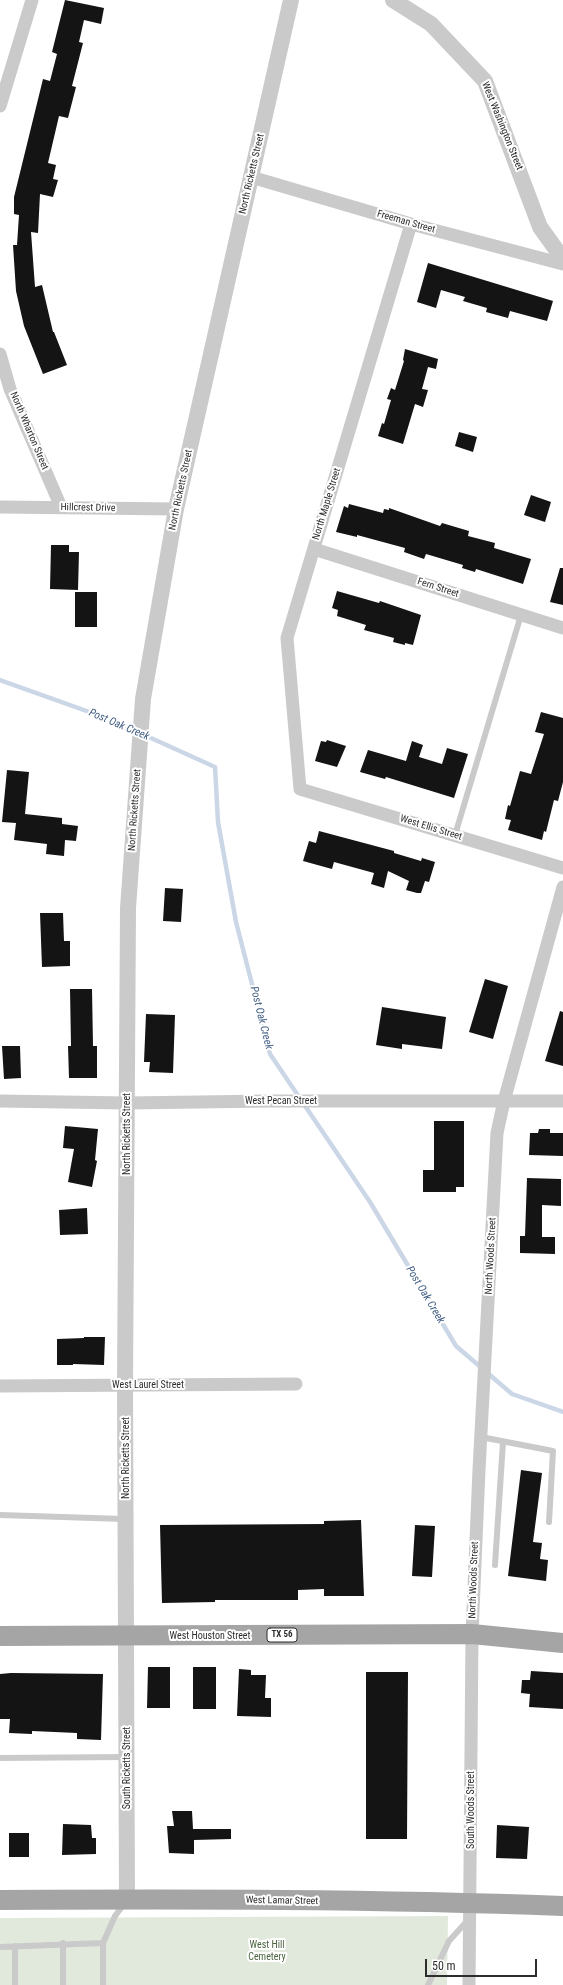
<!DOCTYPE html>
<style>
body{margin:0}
#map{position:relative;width:563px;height:1985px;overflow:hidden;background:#fff;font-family:"Roboto Condensed",sans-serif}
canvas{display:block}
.scale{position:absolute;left:425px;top:1959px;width:112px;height:18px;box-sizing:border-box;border:2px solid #2d2d2d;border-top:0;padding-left:5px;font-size:12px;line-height:14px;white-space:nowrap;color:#2d2d2d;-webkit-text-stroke:3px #fff;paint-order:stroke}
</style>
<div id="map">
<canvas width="563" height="1985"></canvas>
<div class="scale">50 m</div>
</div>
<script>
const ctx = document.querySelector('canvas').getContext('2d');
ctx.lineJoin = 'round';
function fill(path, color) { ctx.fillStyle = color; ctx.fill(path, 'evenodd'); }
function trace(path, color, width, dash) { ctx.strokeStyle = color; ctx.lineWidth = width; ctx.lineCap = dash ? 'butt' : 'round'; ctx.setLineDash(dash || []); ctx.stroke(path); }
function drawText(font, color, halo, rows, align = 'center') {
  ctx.font = font + ' "Roboto Condensed",sans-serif'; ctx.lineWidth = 4; ctx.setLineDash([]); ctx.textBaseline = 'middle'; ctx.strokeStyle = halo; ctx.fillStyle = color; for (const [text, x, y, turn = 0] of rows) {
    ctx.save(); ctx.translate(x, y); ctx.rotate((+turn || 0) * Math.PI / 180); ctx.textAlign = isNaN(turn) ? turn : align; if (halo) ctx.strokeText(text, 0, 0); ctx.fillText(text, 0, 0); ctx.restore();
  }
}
fill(new Path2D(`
 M 448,1916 L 447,1985 L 0,1985 L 0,1918 Z`), '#e1e9dc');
trace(new Path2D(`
 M 0,680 L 109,719 L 215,767 L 218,822 L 236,922 L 270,1054 L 370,1202 L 456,1346 L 512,1394 L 563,1412`), '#cbd7e6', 4.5);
fill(new Path2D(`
 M 65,0 L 104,8 L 101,24 L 84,20 L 79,42 L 83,43 L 72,86 L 76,87 L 68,118 L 59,116 L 48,163 L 56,165 L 53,179 L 58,180 L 53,197 L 40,194 L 38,233 L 31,232 L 35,287 L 42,285 L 53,332 L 54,332 L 67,365 L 43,374 L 24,326 L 16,291 L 13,245 L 17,245 L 19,215 L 14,214 L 14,197 L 43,79 L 50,81 L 57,54 L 52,52 Z
 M 428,263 L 553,301 L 547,321 L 510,311 L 508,318 L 486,312 L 487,308 L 463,301 L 465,297 L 441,290 L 436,308 L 417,302 Z
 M 405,349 L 438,359 L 436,369 L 428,367 L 422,389 L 428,390 L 423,407 L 415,404 L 403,444 L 378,436 L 382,423 L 384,424 L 391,400 L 387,399 L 391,388 L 395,390 L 404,361 L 403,360 Z
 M 459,432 L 477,437 L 473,452 L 455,446 Z
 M 531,495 L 551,502 L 545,522 L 524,515 Z
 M 349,504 L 383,513 L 384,509 L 389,510 L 389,508 L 440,526 L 442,523 L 469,531 L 468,536 L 495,543 L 494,548 L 531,559 L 523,584 L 476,569 L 475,572 L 462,568 L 463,565 L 426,554 L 424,559 L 404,552 L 405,548 L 357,535 L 357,537 L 336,532 L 344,506 L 348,508 Z
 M 51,545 L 69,545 L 69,552 L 79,552 L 78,590 L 50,589 Z
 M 560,568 L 563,568 L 563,605 L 550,602 Z
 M 337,591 L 379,603 L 380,601 L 421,615 L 413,645 L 405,643 L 405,645 L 393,642 L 394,638 L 364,630 L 366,625 L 337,616 L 338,610 L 332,608 Z
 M 75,592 L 97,592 L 97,627 L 75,627 Z
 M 541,712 L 563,718 L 563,782 L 558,801 L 554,800 L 546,832 L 544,831 L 542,840 L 508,830 L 511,820 L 505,819 L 508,805 L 510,806 L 520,771 L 531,774 L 544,734 L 535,732 Z
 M 327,740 L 346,746 L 337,767 L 315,761 L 321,741 L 326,742 Z
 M 412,741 L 423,745 L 419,757 L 442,764 L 447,748 L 468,754 L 454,798 L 386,777 L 385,779 L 360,772 L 368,750 L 406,761 Z
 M 7,770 L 29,772 L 25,814 L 62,818 L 62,824 L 78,826 L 76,841 L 65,840 L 64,856 L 46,854 L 47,844 L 14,840 L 16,823 L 2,822 Z
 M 319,831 L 394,851 L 394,853 L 421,861 L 422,858 L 435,862 L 429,882 L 425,881 L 421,893 L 417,893 L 406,890 L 409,881 L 388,871 L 384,888 L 371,884 L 374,873 L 334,862 L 332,869 L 303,861 L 309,841 L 316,843 Z
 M 165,888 L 183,889 L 181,922 L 163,921 Z
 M 40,913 L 63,913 L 64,941 L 70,941 L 70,966 L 42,967 Z
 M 485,979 L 508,986 L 493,1039 L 469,1032 Z
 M 70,989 L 92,989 L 93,1046 L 97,1046 L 97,1078 L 69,1078 L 68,1046 L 71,1046 Z
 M 382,1007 L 446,1017 L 442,1049 L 402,1044 L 402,1049 L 376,1045 Z
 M 560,1011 L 563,1012 L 563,1066 L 545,1061 Z
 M 146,1014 L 175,1015 L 173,1073 L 149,1072 L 150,1062 L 144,1062 Z
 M 2,1046 L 20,1046 L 21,1078 L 4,1079 Z
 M 434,1121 L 464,1121 L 464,1187 L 456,1187 L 456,1192 L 423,1192 L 423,1170 L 434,1170 Z
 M 65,1126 L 98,1129 L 95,1160 L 97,1161 L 92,1187 L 68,1182 L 74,1149 L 63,1148 Z
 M 539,1129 L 550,1129 L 550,1133 L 563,1133 L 563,1156 L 529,1155 L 530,1133 L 538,1133 Z
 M 527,1178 L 561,1179 L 561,1206 L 542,1205 L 542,1237 L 555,1237 L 555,1254 L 520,1253 L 520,1236 L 525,1236 Z
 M 87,1208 L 88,1234 L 60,1235 L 59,1210 Z
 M 84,1337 L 105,1337 L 104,1365 L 73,1364 L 73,1365 L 57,1365 L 57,1339 L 84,1338 Z
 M 521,1470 L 542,1473 L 533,1542 L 542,1543 L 540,1559 L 548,1560 L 546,1581 L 508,1576 Z
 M 361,1520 L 364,1596 L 324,1596 L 324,1589 L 298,1590 L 298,1600 L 215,1600 L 215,1602 L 162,1603 L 160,1525 L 324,1524 L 324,1521 Z
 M 415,1525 L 435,1526 L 432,1577 L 412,1576 Z
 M 148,1667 L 170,1667 L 170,1708 L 147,1708 Z
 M 193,1667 L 216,1667 L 216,1709 L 193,1709 Z
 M 239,1669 L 251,1670 L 251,1675 L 266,1675 L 265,1698 L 271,1698 L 271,1717 L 237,1716 Z
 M 531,1671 L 563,1673 L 563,1709 L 529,1707 L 530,1694 L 521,1693 L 522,1680 L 530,1680 Z
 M 366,1672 L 408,1672 L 407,1839 L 366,1839 Z
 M 11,1673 L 103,1674 L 101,1740 L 77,1739 L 77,1733 L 32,1731 L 32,1734 L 9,1733 L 10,1719 L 0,1719 L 0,1674 Z
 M 172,1811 L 192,1811 L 193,1829 L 231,1829 L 231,1839 L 194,1840 L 194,1854 L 169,1853 L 167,1826 L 174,1826 Z
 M 63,1824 L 91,1825 L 92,1838 L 96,1838 L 96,1854 L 62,1855 Z
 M 497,1825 L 529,1827 L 527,1859 L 496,1858 Z
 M 9,1833 L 29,1833 L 29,1857 L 9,1857 Z`), '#141414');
trace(new Path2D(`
 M 455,835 L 521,615
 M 481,1437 L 553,1451 L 549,1522
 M 0,1515 L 124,1519
 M 495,1565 L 503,1442
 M 0,1758 L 126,1757
 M 63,1943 L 63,1985
 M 103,1943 L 103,1985
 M 15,1946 L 15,1985
 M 0,1947 L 103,1943 L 115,1916 L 124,1904
 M 428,1985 L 449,1941 L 468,1920`), '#cacaca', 6);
trace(new Path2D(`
 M 0,106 L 32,0
 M 251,177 L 411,224 L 563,264
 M 411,224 L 287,638 L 300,789 L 563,868
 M 0,354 L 10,389 L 61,507
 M 0,507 L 176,509
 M 314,549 L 563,628
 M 0,1101 L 127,1103 L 269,1101 L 563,1101
 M 0,1386 L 296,1384
 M 469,1985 L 472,1634 L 479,1470 L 497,1133 L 504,1101 L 563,887`), '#cacaca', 13);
trace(new Path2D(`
 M 393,0 L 431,24 L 485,81 L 540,227 L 563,259
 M 127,1899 L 125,1385 L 128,908 L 143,699 L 176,509 L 291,0`), '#cacaca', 16);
trace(new Path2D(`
 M 0,1636 L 472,1634 L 563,1643
 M 0,1900 C 188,1899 376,1899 563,1906`), '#a5a5a5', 20);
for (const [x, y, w] of [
 [282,1635,30]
]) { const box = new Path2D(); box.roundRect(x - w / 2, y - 7, w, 14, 3); ctx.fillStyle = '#fff'; ctx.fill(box); trace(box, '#2d2d2d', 1); }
drawText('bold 9px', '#2d2d2d', null, [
 ["TX 56",282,1635]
]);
drawText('10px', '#2d2d2d', '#fff', [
 ["West Washington Street",502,126,68],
 ["North Ricketts Street",252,174,-77],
 ["Freeman Street",406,222,16],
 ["North Wharton Street",29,431,67],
 ["North Ricketts Street",181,490,-78],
 ["North Maple Street",327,504,-73],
 ["Hillcrest Drive",88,508,1],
 ["Fern Street",438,588,18],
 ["North Ricketts Street",135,810,-86],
 ["West Ellis Street",431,828,17],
 ["West Pecan Street",281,1101],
 ["North Ricketts Street",127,1134,-90],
 ["North Woods Street",491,1256,-87],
 ["West Laurel Street",148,1385],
 ["North Ricketts Street",126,1458,-90],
 ["North Woods Street",474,1580,-88],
 ["West Houston Street",210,1636],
 ["South Ricketts Street",127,1768,-90],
 ["South Woods Street",471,1810,-90],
 ["West Lamar Street",282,1901,1]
]);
drawText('10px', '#4a6340', '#fff', [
 ["West Hill",267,1945],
 ["Cemetery",267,1957]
]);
drawText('italic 11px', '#456185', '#fff', [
 ["Post Oak Creek",119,725,23],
 ["Post Oak Creek",261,1018,76],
 ["Post Oak Creek",425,1295,59]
]);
</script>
